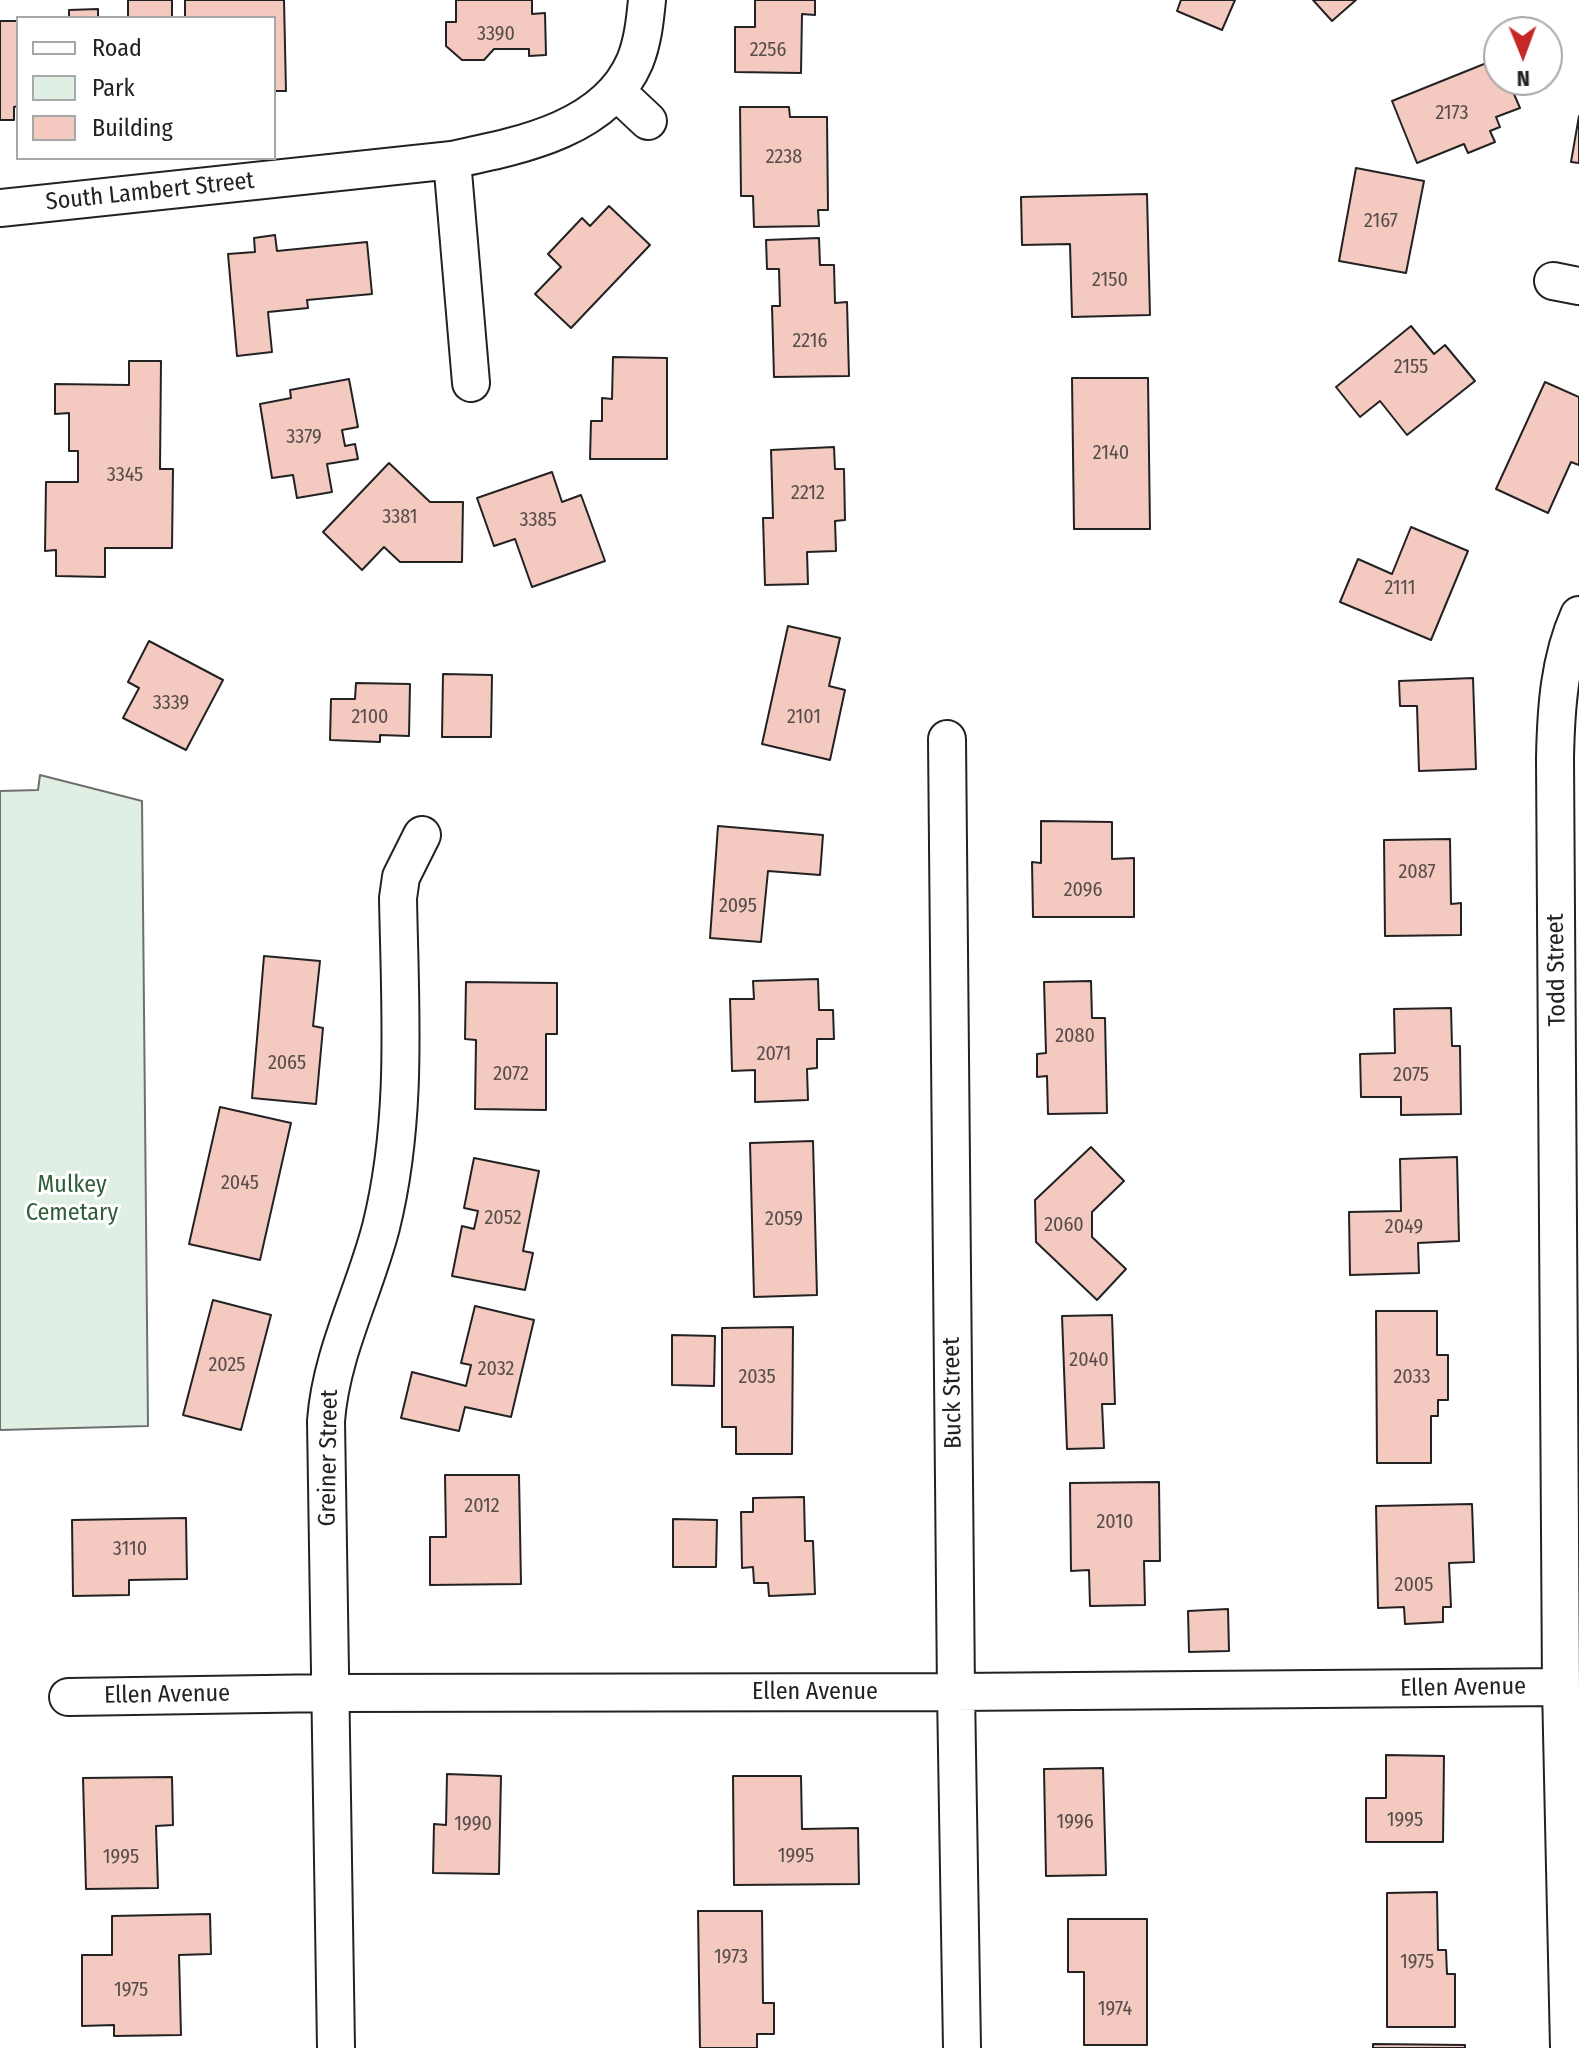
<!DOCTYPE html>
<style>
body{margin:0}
#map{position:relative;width:1579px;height:2048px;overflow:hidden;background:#fff;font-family:"Fira Sans Condensed",sans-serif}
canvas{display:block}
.legend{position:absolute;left:16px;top:16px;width:260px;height:144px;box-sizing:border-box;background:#fff;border:2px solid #a7a7a7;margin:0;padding:10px 14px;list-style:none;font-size:24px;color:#222}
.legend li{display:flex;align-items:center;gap:16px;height:40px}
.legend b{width:40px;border:2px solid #a7a7a7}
.north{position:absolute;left:1483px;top:16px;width:80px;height:80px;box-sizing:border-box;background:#fff;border:2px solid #a7a7a7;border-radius:50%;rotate:179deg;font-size:22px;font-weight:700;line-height:32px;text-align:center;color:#222}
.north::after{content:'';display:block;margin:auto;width:28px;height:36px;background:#c62828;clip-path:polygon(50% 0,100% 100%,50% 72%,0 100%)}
</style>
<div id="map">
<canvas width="1579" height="2048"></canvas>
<ul class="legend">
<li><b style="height:10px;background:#fff"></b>Road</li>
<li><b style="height:22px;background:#e0efe3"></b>Park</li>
<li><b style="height:22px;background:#f3c9c0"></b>Building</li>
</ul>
<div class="north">N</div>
</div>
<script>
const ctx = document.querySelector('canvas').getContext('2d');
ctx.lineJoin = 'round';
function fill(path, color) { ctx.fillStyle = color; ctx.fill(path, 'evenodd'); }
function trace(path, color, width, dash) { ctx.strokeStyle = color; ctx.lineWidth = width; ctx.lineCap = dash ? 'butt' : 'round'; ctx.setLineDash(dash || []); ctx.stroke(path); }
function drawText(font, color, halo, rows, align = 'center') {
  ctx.font = font + ' "Fira Sans Condensed",sans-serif'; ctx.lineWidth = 6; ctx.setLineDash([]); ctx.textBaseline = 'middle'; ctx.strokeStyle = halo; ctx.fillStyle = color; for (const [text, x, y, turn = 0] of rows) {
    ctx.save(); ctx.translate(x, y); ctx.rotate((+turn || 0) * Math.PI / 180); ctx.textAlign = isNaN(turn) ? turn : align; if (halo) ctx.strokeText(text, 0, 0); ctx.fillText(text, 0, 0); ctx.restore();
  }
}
const green = new Path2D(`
 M 40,775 L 142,801 L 148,1426 L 0,1430 L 0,791 L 38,790 Z`);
fill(green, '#e0efe3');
trace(green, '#6f6f6f', 2);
const building = new Path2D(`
 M 128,0 L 172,0 L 172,18 L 69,18 L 69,10 L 98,9 L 98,17 L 128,17 Z
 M 185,0 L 284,0 L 286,91 L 274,91 L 274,18 L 185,18 Z
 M 456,0 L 532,0 L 532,14 L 545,13 L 546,55 L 529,56 L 529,49 L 494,49 L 484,60 L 462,60 L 446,46 L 446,22 L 456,22 Z
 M 755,0 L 815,0 L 815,15 L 802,14 L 801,73 L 735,72 L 735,27 L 755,27 Z
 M 1181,0 L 1235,0 L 1222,30 L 1177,11 Z
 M 1313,0 L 1356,0 L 1332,21 Z
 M 0,21 L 18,21 L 18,106 L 14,107 L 14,120 L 0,120 Z
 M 1499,58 L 1499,80 L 1508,80 L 1520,108 L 1496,117 L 1500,127 L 1490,131 L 1495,142 L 1468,153 L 1464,144 L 1417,163 L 1392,101 Z
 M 740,107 L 789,107 L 790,117 L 827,117 L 828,210 L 818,210 L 819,226 L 754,227 L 753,196 L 741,196 Z
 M 1579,116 L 1579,163 L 1571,162 Z
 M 1356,168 L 1424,181 L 1406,273 L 1339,261 Z
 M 1147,194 L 1150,315 L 1072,317 L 1070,244 L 1022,245 L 1021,197 Z
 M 609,206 L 650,245 L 571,328 L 535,294 L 561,267 L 548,254 L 582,218 L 590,226 Z
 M 275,235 L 277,251 L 367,242 L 372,294 L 307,300 L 308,308 L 268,312 L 272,352 L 237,356 L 228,254 L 255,252 L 254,238 Z
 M 819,238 L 820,265 L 834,265 L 835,303 L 847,302 L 849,376 L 774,377 L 772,306 L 780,306 L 779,269 L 767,269 L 766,240 Z
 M 1411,326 L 1434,354 L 1445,345 L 1475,381 L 1407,435 L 1380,401 L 1360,417 L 1336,387 Z
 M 613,357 L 667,358 L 667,459 L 590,459 L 591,421 L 602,421 L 602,398 L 612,399 Z
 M 129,361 L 161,361 L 160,469 L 173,469 L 172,548 L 105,548 L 105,577 L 56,576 L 56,550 L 45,551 L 46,482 L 78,482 L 78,451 L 69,451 L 69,413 L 55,414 L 55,384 L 129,385 Z
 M 1072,378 L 1148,378 L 1150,529 L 1074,529 Z
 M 349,379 L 358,427 L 342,430 L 345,446 L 355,444 L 358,459 L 327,464 L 332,492 L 297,498 L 293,475 L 272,478 L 260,404 L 291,398 L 290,390 Z
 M 1545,382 L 1579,397 L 1579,465 L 1571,462 L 1548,513 L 1496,489 Z
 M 834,447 L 835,469 L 844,469 L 845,520 L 835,521 L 836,551 L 807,552 L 808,584 L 765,585 L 763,518 L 773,518 L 771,450 Z
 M 389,463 L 430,502 L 463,502 L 462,562 L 400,562 L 384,547 L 362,570 L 323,532 Z
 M 552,472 L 562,502 L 581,495 L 605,561 L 532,587 L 515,539 L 494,546 L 477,498 Z
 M 1411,527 L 1468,551 L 1431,640 L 1340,602 L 1358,559 L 1392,574 Z
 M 788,626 L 840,638 L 829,686 L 845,690 L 830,760 L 762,744 Z
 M 149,641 L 223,680 L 186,750 L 123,718 L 139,688 L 128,682 Z
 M 443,674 L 492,675 L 491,737 L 442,737 Z
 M 1473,678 L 1476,769 L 1419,771 L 1417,706 L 1400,706 L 1399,681 Z
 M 356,683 L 410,684 L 409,736 L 380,735 L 380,742 L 330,740 L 331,699 L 355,699 Z
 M 1041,821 L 1112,822 L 1112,859 L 1134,858 L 1134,917 L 1033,917 L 1032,862 L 1041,863 Z
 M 718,826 L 823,835 L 820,875 L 768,871 L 761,942 L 710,938 Z
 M 1450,839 L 1451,904 L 1461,903 L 1461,935 L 1385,936 L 1384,840 Z
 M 264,956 L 320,961 L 313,1026 L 323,1028 L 316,1104 L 252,1098 Z
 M 818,979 L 819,1010 L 833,1010 L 834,1039 L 817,1039 L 817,1068 L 807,1069 L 808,1100 L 755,1102 L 755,1070 L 732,1071 L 730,999 L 754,999 L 753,981 Z
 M 1091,981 L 1092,1018 L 1105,1018 L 1107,1113 L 1048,1114 L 1047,1076 L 1037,1077 L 1037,1054 L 1046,1053 L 1044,982 Z
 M 466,982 L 557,983 L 557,1034 L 546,1034 L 546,1110 L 475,1109 L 476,1040 L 465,1039 Z
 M 1451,1008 L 1452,1046 L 1460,1046 L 1461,1114 L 1401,1115 L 1401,1097 L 1361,1097 L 1360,1054 L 1395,1053 L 1394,1009 Z
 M 220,1107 L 291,1123 L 260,1260 L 189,1244 Z
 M 813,1141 L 817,1295 L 754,1297 L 750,1143 Z
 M 1091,1147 L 1124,1181 L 1092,1212 L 1092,1237 L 1126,1269 L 1097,1300 L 1036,1242 L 1035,1200 Z
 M 1457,1157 L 1459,1241 L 1418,1243 L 1419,1273 L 1350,1275 L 1349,1212 L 1401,1211 L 1400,1159 Z
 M 474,1158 L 539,1171 L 523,1251 L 533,1253 L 525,1290 L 452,1276 L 462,1226 L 474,1229 L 478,1211 L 464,1208 Z
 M 213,1300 L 271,1315 L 241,1430 L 183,1415 Z
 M 475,1306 L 534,1320 L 511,1417 L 465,1407 L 459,1431 L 401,1418 L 412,1372 L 466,1386 L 471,1365 L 461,1363 Z
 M 1376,1311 L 1437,1311 L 1437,1355 L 1448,1355 L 1448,1400 L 1438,1400 L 1438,1416 L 1431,1416 L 1431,1463 L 1377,1463 Z
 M 1112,1315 L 1115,1404 L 1102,1404 L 1104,1448 L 1067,1449 L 1062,1316 Z
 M 793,1327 L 792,1454 L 736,1454 L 736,1427 L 722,1427 L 722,1328 Z
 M 672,1335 L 715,1336 L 714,1386 L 672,1385 Z
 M 445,1475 L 519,1475 L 521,1584 L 430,1585 L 430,1537 L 446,1537 Z
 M 1159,1482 L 1160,1561 L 1144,1561 L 1145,1605 L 1090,1606 L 1089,1570 L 1071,1571 L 1070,1483 Z
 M 804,1497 L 805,1541 L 813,1541 L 815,1594 L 769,1596 L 768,1583 L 754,1583 L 753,1567 L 742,1568 L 741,1512 L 753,1512 L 753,1498 Z
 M 1472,1504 L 1474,1562 L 1449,1563 L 1451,1607 L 1443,1607 L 1443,1622 L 1405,1624 L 1404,1607 L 1378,1608 L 1376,1506 Z
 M 186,1518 L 187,1579 L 129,1580 L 129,1595 L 73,1596 L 72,1520 Z
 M 673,1519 L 717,1520 L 716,1567 L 673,1567 Z
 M 1228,1609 L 1229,1651 L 1189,1652 L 1188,1611 Z
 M 1386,1755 L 1444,1756 L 1443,1842 L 1366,1842 L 1366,1798 L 1386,1798 Z
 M 1103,1768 L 1106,1875 L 1046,1876 L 1044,1769 Z
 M 447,1774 L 501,1776 L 499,1874 L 433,1873 L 434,1824 L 446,1825 Z
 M 733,1776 L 801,1776 L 802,1829 L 858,1828 L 859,1884 L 734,1885 Z
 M 172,1777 L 173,1825 L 156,1826 L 158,1888 L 86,1889 L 83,1778 Z
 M 1437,1892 L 1438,1950 L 1446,1950 L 1447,1974 L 1455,1974 L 1455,2027 L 1387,2027 L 1387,1893 Z
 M 698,1911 L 762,1911 L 763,2003 L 774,2003 L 774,2034 L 757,2034 L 757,2048 L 700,2048 Z
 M 210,1914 L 211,1954 L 179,1955 L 181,2035 L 114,2036 L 114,2025 L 82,2026 L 82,1955 L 112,1955 L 112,1916 Z
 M 1068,1919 L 1147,1919 L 1147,2045 L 1084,2045 L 1084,1972 L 1068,1972 Z
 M 1373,2044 L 1465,2045 L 1465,2048 L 1373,2048 Z`);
fill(building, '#f3c9c0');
trace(building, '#222', 2);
const street = new Path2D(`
 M 616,91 L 648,121
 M 452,160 L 471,383
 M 0,208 L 452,160 C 518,146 606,130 635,61 C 643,41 645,20 647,0
 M 1553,281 L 1579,286
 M 947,739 L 956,1692 L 962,2048
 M 68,1697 L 330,1693 L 956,1692 L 1561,1687
 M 336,2048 L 326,1421 C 331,1353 364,1293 381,1227 C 408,1119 400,1008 398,898 L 401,877 L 422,835
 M 1569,2048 L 1561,1687 L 1555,758 C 1556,709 1559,660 1579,615`);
trace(street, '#222', 40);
trace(street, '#fff', 36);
drawText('20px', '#564c4a', null, [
 ["3390",496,34],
 ["2256",768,50],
 ["2173",1452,113],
 ["2238",784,157],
 ["2167",1381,221],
 ["2150",1110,280],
 ["2216",810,341],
 ["2155",1411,367],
 ["3379",304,437],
 ["2140",1111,453],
 ["3345",125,475],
 ["2212",808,493],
 ["3381",400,517],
 ["3385",538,520],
 ["2111",1400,588],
 ["3339",171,703],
 ["2100",370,717],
 ["2101",804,717],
 ["2087",1417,872],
 ["2096",1083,890],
 ["2095",738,906],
 ["2080",1075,1036],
 ["2071",774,1054],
 ["2065",287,1063],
 ["2072",511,1074],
 ["2075",1411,1075],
 ["2045",240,1183],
 ["2052",503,1218],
 ["2059",784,1219],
 ["2060",1064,1225],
 ["2049",1404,1227],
 ["2040",1089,1360],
 ["2025",227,1365],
 ["2032",496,1369],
 ["2035",757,1377],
 ["2033",1412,1377],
 ["2012",482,1506],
 ["2010",1115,1522],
 ["3110",130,1549],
 ["2005",1414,1585],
 ["1995",1405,1820],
 ["1996",1075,1822],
 ["1990",473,1824],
 ["1995",796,1856],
 ["1995",121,1857],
 ["1973",731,1957],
 ["1975",1417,1962],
 ["1975",131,1990],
 ["1974",1115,2009]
]);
drawText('24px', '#222', '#fff', [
 ["South Lambert Street",150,192,-6],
 ["Todd Street",1557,970,-91],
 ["Buck Street",953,1393,-91],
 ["Greiner Street",329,1458,-89],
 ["Ellen Avenue",1463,1688,-1],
 ["Ellen Avenue",815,1692],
 ["Ellen Avenue",167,1695,-1]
]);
drawText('24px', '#2f5e38', '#fff', [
 ["Mulkey",72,1185],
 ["Cemetary",72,1213]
]);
</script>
